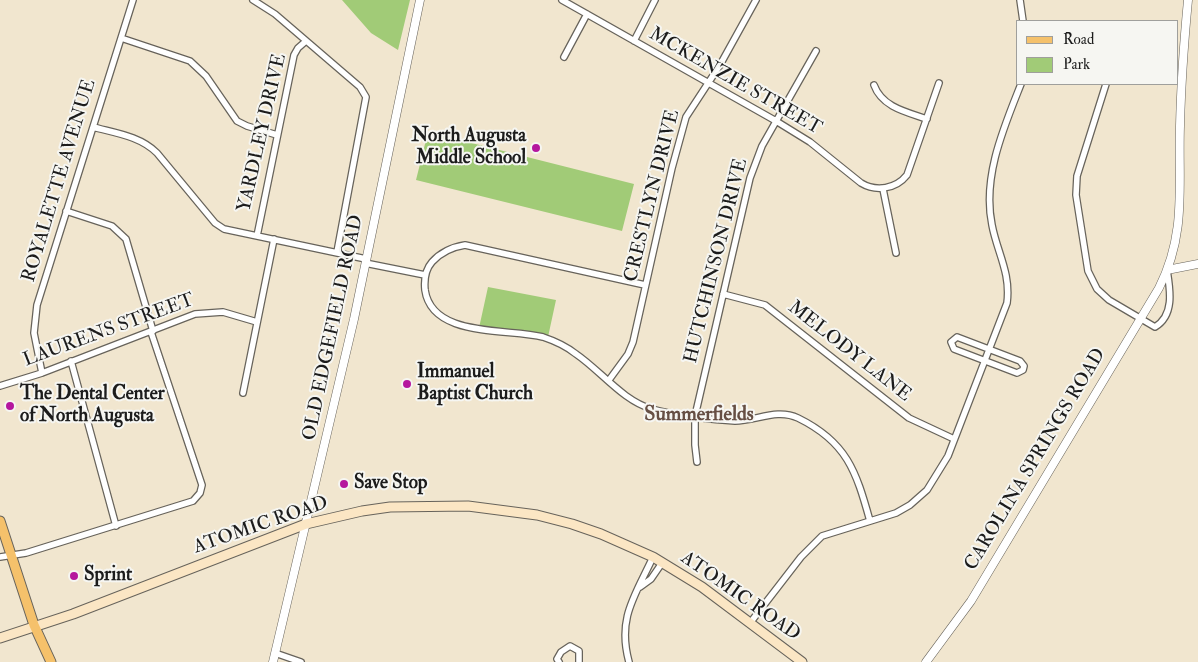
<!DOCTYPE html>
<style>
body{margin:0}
#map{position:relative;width:1198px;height:662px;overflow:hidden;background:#f1e6cf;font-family:"IM FELL Double Pica",serif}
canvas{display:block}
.legend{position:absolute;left:1016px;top:20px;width:162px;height:65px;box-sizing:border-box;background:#f6f6f2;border:1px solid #9f9f9c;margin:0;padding:6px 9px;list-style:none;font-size:15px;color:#1c1c1c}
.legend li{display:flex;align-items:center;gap:10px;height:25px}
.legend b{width:25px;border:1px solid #9f9f9c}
</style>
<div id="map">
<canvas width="1198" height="662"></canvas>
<ul class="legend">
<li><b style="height:6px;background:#f5c16b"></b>Road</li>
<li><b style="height:14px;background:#a1cb77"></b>Park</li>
</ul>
</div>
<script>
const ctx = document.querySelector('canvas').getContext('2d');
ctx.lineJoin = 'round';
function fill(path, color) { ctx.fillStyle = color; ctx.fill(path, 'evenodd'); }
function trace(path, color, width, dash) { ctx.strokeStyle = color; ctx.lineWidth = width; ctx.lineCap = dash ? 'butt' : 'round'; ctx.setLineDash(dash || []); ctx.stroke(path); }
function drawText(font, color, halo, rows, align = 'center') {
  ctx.font = font + ' "IM FELL Double Pica",serif'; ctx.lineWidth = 4; ctx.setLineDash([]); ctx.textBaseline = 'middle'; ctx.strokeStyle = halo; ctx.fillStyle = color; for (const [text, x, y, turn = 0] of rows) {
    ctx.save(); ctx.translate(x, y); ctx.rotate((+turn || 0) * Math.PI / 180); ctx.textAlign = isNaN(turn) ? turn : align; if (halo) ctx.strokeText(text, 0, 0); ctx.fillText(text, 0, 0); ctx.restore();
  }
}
fill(new Path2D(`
 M 342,0 L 410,0 L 398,50 L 371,33 Z
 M 428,132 L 634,184 L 622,231 L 416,180 Z
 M 488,287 L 556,300 L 548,337 L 479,328 Z`), '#a1cb77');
const minor = new Path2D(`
 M 253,0 L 275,14 L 360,87 L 366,97 L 337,252
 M 562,0 L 776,121 L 810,142 L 861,183 C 876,192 896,189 907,175 L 939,83
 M 1020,0 L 1023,21
 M 121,38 L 190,61 L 206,76 L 237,121 L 247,126 L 277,135
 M 634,41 L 655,0
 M 564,57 L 587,14
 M 1106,84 L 1077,176 L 1076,195 L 1088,271 L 1097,289 L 1109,300 L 1155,327 C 1175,315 1170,289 1167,270
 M 874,85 C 882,107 906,112 927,119
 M 93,127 C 115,133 140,136 157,153 L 215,223 L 224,229 L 366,259
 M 883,189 L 896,253
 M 66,211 L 112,226 L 126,239 L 153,331
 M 257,236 L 294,55 L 298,48 L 306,41
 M 365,263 L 425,275
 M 645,285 L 465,245 C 452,247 441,252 432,262 C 425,270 424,280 425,290 C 432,338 507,328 543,337 C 555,341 566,346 576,354 C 601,371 623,401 652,409 C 672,415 714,420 735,421 C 756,421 777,408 798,418 C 847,442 856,471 870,521
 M 723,294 L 765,305 L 909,418 L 954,439
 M 957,337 L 1020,361 L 1024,366 L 1023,370 L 1017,373 L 954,349 L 951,342 Z
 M 71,361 L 116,526
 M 42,373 L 34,333 L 37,305 L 133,0
 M 609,380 L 628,354 L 633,342 L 672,168 L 686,117 L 720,65 L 756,0
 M 0,386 L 42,373 L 195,314 L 223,312 L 257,322
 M 243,393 L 274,239
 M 697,462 L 695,445 L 695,416 L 750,178 L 762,146 L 816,51
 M 0,557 L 26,553 L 193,501 L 200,493 L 202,485 L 151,332
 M 640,587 L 651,579 L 662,563
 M 750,623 L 801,557 L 822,536 L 896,513 L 910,505 L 927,490 L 948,456 L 1007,303 C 1011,273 997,252 992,225 C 982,177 1004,127 1021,84
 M 275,653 L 301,662
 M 559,662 L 557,659 L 561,652 L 570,646 L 579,651 L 579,662
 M 629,662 C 617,618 635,596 653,557`);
const tertiary = new Path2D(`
 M 1167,270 L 1198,264
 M 273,662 L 354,319 L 420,0
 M 926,662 L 971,601 L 1159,288 C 1187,233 1178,185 1180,126 C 1181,84 1184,42 1188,0`);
const secondary = new Path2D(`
 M 0,638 L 73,614 L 306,524 L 362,511 L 390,507 L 468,506 L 537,515 L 572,524 L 601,534 L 653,557 L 702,587 L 802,662`);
const primary = new Path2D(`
 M 0,521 L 34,625 L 51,662`);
trace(minor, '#67635b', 8);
trace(tertiary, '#67635b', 9);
trace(secondary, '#67635b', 11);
trace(primary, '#67635b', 11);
trace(minor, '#fff', 5.5);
trace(tertiary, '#fff', 8);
trace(secondary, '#fbe6c4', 9);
trace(primary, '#f5c16b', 9);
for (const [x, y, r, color] of [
 [536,148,5,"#b5179e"],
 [407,384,5,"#b5179e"],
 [10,406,5,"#b5179e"],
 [344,484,5,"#b5179e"],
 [74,576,5,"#b5179e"]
]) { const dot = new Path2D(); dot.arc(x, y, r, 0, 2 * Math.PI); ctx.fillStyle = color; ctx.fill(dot); trace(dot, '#f6f6f2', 2); }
drawText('19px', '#1c1c1c', '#f6f6f2', [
 ["MCKENZIE STREET",735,82,30],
 ["YARDLEY DRIVE",263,133,-77],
 ["ROYALETTE AVENUE",60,181,-73],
 ["CRESTLYN DRIVE",653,196,-76],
 ["HUTCHINSON DRIVE",717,261,-76],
 ["OLD EDGEFIELD ROAD",334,328,-78],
 ["LAURENS STREET",109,331,-20],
 ["MELODY LANE",849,352,38],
 ["CAROLINA SPRINGS ROAD",1036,460,-59],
 ["ATOMIC ROAD",261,526,-19],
 ["ATOMIC ROAD",740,597,35]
]);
drawText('bold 19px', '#1c1c1c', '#f6f6f2', [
 ["North Augusta",526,137,"right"],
 ["Middle School",526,159,"right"],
 ["Immanuel",417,373],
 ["Baptist Church",417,395],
 ["The Dental Center",20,395],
 ["of North Augusta",20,417],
 ["Save Stop",354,484],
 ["Sprint",84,576]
], 'left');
drawText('bold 20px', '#664f44', '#f6f6f2', [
 ["Summerfields",699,416]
]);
</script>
